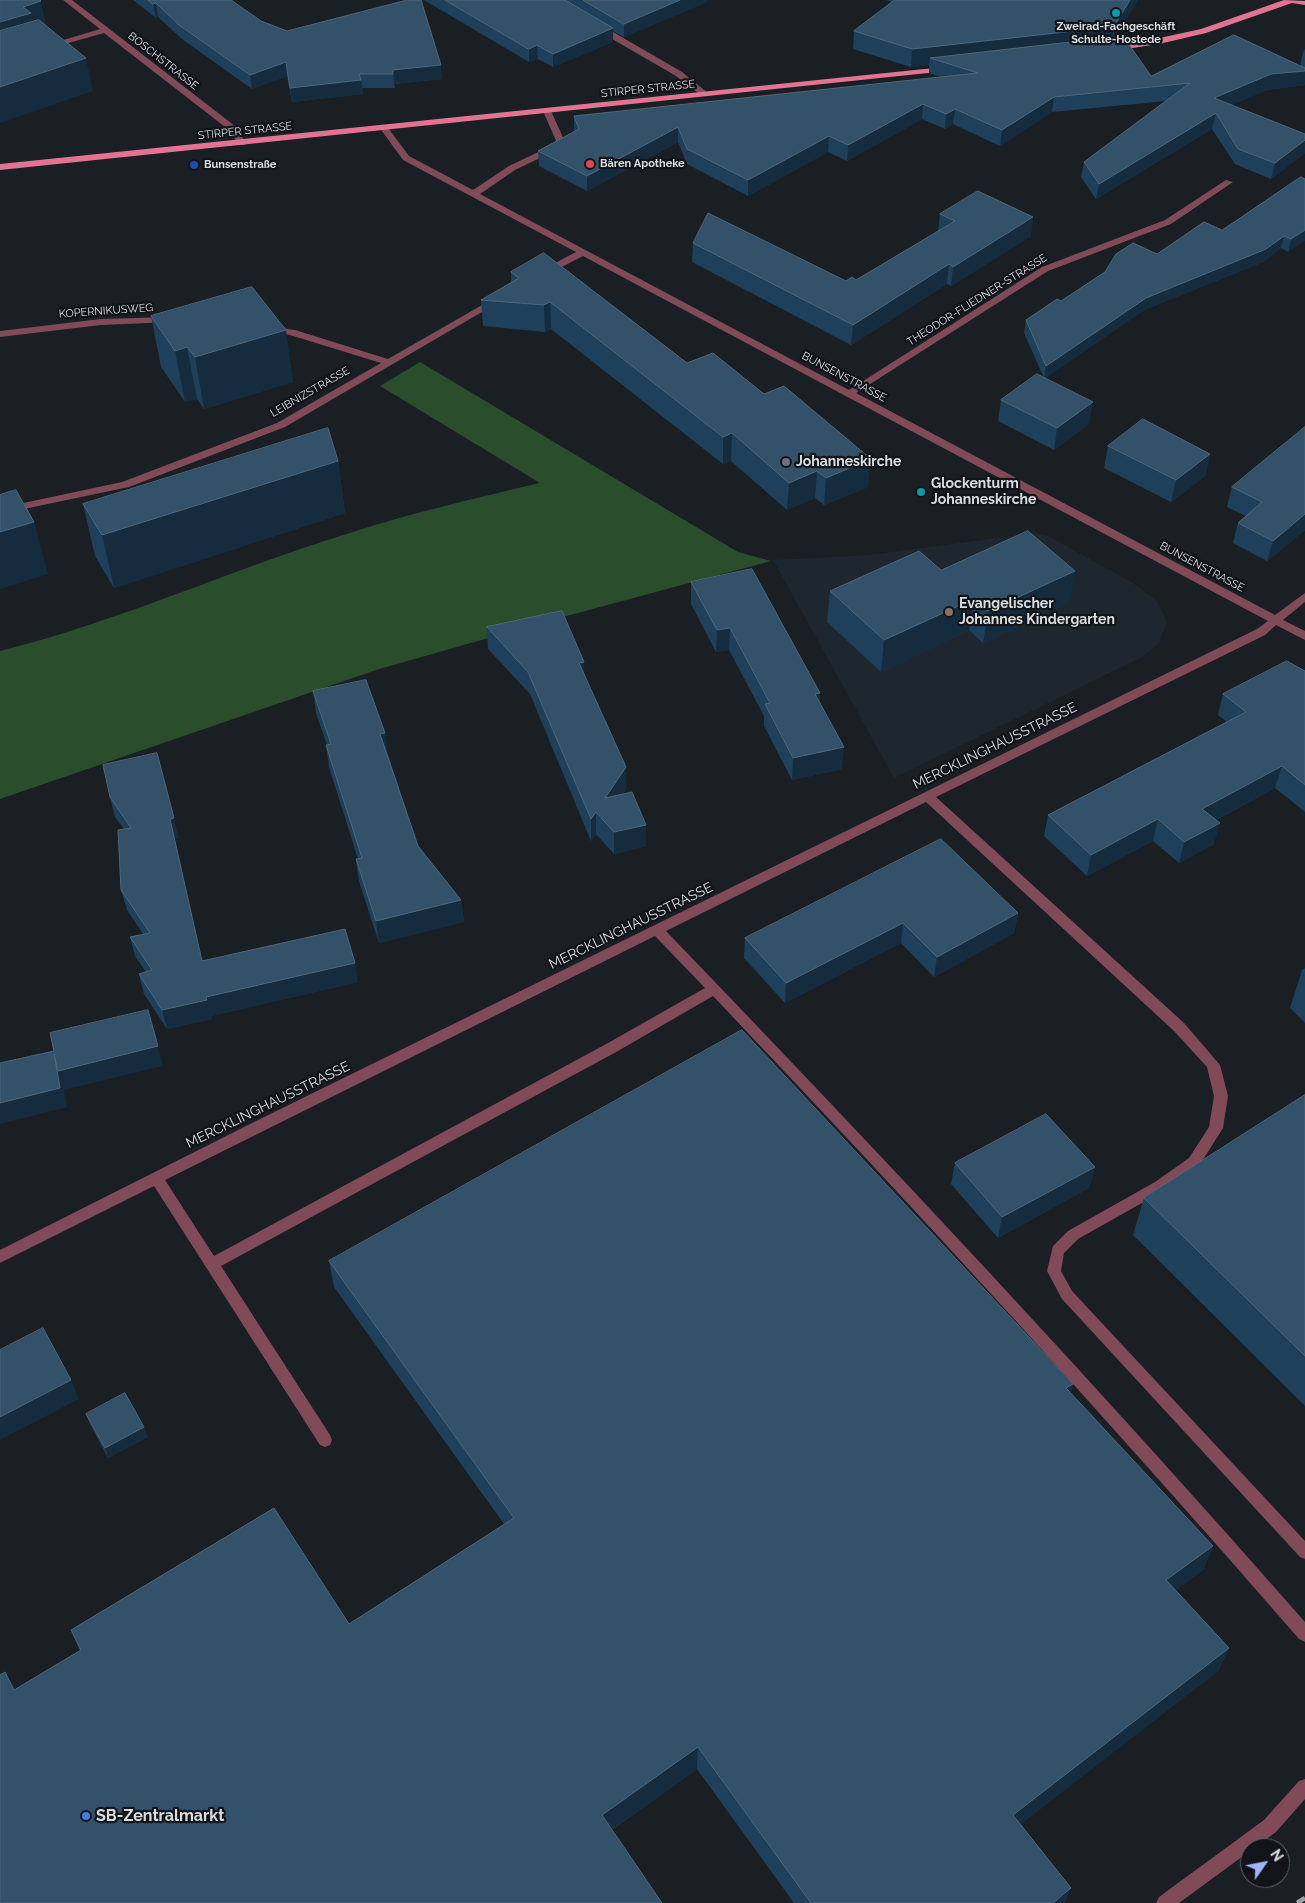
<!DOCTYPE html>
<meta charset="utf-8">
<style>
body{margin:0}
#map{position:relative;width:1305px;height:1903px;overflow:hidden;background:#1a1f23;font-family:Raleway,sans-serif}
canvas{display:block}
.north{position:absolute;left:1240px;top:1838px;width:50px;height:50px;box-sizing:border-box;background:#111519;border:1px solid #616569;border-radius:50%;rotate:57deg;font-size:14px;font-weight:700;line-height:20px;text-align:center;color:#dadde0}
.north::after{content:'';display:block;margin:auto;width:18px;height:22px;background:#a2b2fd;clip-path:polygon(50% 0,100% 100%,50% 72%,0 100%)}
</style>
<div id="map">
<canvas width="1305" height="1903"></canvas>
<div class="north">N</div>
</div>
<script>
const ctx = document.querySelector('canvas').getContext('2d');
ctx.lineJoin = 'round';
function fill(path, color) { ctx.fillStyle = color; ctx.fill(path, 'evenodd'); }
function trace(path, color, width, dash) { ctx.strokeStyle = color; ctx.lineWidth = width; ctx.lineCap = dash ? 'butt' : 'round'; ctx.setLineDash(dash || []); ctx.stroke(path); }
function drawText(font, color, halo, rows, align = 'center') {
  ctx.font = font + ' Raleway,sans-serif'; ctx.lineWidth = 4.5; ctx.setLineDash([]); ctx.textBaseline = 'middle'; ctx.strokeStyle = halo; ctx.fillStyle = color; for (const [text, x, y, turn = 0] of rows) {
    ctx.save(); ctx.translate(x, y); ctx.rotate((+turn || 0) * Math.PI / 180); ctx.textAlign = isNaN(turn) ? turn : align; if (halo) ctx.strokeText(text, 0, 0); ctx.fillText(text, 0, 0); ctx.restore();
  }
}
fill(new Path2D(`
 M 1035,533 L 1048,536 L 1133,583 L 1157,601 L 1167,622 L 1159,643 L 1142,657 L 894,778 L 773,560 L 870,555 Z`), '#1e2730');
fill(new Path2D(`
 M 420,362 L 738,552 L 771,561 L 548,621 L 376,670 L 0,799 L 0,651 C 121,621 234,568 353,532 C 414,512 477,498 540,483 L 380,386 Z`), '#2a4e2b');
fill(new Path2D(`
 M 63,0 L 72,0 L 235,126 L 246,143 L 245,145 L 239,145 L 229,130 L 104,33 L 47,49 L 47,45 L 100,29 Z
 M 595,25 L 601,25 L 682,72 L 709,94 L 702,96 L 676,76 L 595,29 Z
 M 544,109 L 551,111 L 566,144 L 565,146 L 515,170 L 480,194 L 849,390 L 1042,267 L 1165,220 L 1226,180 L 1233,182 L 1171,224 L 1048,271 L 856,393 L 1275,615 L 1305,593 L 1305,602 L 1283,620 L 1305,631 L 1305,640 L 1276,625 L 1265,635 L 936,797 L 1184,1023 L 1220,1065 L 1228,1096 L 1223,1128 L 1199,1166 L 1165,1190 L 1078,1239 L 1064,1253 L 1061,1271 L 1072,1291 L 1305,1541 L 1305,1559 L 1300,1557 L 1062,1299 L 1047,1271 L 1053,1246 L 1068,1231 L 1155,1182 L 1189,1158 L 1209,1127 L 1214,1096 L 1207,1067 L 1174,1031 L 926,802 L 666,931 C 884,1157 1098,1386 1305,1622 L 1305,1642 L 1299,1639 C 1109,1420 913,1206 713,996 L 618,1051 L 221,1266 L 330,1435 L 332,1440 L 330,1445 L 325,1447 L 320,1445 L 154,1186 L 0,1263 L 0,1250 L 252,1123 L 1257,629 L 1268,621 L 583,256 L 546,275 L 540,275 L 540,271 L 576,252 L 403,160 L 379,127 L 386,125 L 409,156 L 473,190 L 509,166 L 557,143 L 543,111 ZM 655,936 L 705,988 L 608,1043 L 214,1256 L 165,1180 Z
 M 496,297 L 499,298 L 499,302 L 285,427 L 129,487 L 0,514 L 0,508 L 122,482 L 277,423 L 381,363 L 290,335 L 266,330 L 266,326 L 295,330 L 388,359 Z
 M 169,317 L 172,318 L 172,322 L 101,325 L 0,337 L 0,331 L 101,319 Z
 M 1305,1779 L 1305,1799 L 1276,1832 L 1254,1848 L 1250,1848 L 1250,1851 L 1179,1903 L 1156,1903 L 1159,1897 L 1264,1820 L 1299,1781 Z`), '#804a58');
fill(new Path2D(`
 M 1284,0 L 1305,1 L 1305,5 L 1292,3 L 1206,33 L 1159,44 L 1113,51 L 1109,49 L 1201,29 Z
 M 944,67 L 947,67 L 947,71 L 0,170 L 0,164 Z`), '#e37392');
trace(new Path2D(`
 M 1297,1903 L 1305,1898`), '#9ea2a5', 4.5, [12, 6]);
fill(new Path2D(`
 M 133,0 L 231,0 L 261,21 L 287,31 L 442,79 L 394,84 L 395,88 L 362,88 L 363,94 L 292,102 L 287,76 L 252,89 L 182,39 L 158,17 L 156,18 Z
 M 424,0 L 707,0 L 707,2 L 624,37 L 613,31 L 613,42 L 553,67 L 538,59 L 529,62 Z
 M 885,0 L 1138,0 L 1118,33 L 1117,37 L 1151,76 L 1300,66 L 1303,52 L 1305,49 L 1305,85 L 1267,90 L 1231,105 L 1305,134 L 1305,153 L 1271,179 L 1235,164 L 1212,129 L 1096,199 L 1081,177 L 1084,162 L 1166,101 L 1052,112 L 1000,146 L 953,124 L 945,129 L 922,119 L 847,161 L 828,152 L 748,196 L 687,164 L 678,142 L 587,191 L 539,166 L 538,151 L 574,132 L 574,116 L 941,77 L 929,73 L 929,65 L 911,67 L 853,49 L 854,31 L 892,2 Z
 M 1301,177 L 1305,240 L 1288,252 L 1281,248 L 1263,262 L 1144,310 L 1045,378 L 1089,424 L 1054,450 L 998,421 L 1001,400 L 1044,378 L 1024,333 L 1026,320 L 1061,301 L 1105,272 L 1157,254 L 1222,230 Z
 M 940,214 L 1031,236 L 951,286 L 947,284 L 851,345 L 692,262 L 693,243 L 846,281 L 856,280 L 938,231 Z
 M 511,272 L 687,363 L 868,487 L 824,505 L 815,498 L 787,510 L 731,461 L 723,464 L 551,329 L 545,332 L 483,326 L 481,300 L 511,283 Z
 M 151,316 L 293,382 L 204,409 L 197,399 L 185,402 L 161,367 Z
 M 1305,427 L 1305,530 L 1267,561 L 1233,543 L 1238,523 L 1246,516 L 1227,507 L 1232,487 Z
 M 1108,446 L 1210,454 L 1205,476 L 1171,502 L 1104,468 Z
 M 338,461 L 345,513 L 114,588 L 95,556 L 83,504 Z
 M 941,570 L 1070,602 L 983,643 L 969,630 L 881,672 L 827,622 L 830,591 Z
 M 691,582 L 820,693 L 820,702 L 842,769 L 792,780 L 764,726 L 764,716 L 729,650 L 716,652 L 691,604 Z
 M 487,627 L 584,662 L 584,674 L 626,789 L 623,794 L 646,825 L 646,846 L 614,854 L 596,834 L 591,841 L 530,694 L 488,649 Z
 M 1305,671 L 1305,812 L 1275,788 L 1216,820 L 1214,844 L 1179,863 L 1153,841 L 1087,876 L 1044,836 L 1048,815 L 1227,722 L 1218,715 L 1223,694 Z
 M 313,691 L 388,755 L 418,846 L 461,900 L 464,922 L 379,943 L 359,881 L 356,859 L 358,859 L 329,767 L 326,745 L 327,745 L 316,713 Z
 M 110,797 L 179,838 L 174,839 L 202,961 L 358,982 L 211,1016 L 212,1019 L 167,1029 L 144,994 L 139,974 L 146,972 L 135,956 L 130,937 L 143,934 L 127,910 L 121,890 L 124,829 L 115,817 Z
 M 1018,913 L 1014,933 L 934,977 L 901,943 L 785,1003 L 744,958 L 745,938 Z
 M 1305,968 L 1305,1023 L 1290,1008 L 1302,970 Z
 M 1305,1095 L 1305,1406 L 1133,1235 L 1144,1198 Z
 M 955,1163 L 1095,1167 L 1089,1188 L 998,1238 L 951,1184 Z
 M 329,1261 L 1071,1393 L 1213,1546 L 1203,1570 L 1176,1590 L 1229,1648 L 1218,1671 L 1020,1824 L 1065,1903 L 794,1903 L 697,1769 L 612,1830 L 0,1903 L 5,1672 L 15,1690 L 80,1651 L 71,1630 L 349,1624 L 504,1524 L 334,1287 Z
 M 86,1414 L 148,1437 L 108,1458 L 90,1424 Z`), '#1f405a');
fill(new Path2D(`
 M 680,0 L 707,0 L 707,2 L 624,37 L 624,24 Z
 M 1130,0 L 1138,0 L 1118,33 L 1116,44 L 930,58 L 929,65 L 911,67 L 912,49 L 1116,23 Z
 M 41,1 L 48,33 L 0,57 L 0,22 L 23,7 Z
 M 156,3 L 158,17 L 156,18 L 153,4 Z
 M 613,28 L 613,42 L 553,67 L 553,54 Z
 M 537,45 L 538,59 L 529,62 L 529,49 Z
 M 86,58 L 93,91 L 0,123 L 0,87 Z
 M 286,62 L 287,76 L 252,89 L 250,75 Z
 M 441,65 L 442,79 L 394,84 L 393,70 Z
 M 1305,71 L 1305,85 L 1267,90 L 1211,114 L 1214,98 L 1271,74 Z
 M 361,80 L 363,94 L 292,102 L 290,88 Z
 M 1054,97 L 1052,112 L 1000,146 L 1002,130 Z
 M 923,104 L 922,119 L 847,161 L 848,145 Z
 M 955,109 L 953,124 L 945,129 L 946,114 Z
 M 1216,113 L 1212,129 L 1096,199 L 1099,184 Z
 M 678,127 L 678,142 L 587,191 L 587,176 Z
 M 829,136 L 828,152 L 748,196 L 748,180 Z
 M 1305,140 L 1305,153 L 1271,179 L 1275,163 Z
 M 1033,217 L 1031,236 L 951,286 L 953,267 Z
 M 1305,230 L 1305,240 L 1288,252 L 1291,239 Z
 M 1284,236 L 1281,248 L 1263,262 L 1144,310 L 1044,379 L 1046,366 L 1146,298 Z
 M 949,264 L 947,284 L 851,345 L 853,325 Z
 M 550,302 L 551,329 L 545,332 L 544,305 Z
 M 286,330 L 293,382 L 204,409 L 195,357 Z
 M 187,347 L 197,399 L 185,402 L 175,351 Z
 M 1093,402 L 1089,424 L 1054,450 L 1057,428 Z
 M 732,433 L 731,461 L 723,464 L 723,437 Z
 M 1210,454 L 1205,476 L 1171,502 L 1176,480 Z
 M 871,459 L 868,487 L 824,505 L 826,478 Z
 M 338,461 L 345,513 L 114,588 L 102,535 Z
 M 817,471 L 815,498 L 787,510 L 789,483 Z
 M 1305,514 L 1305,530 L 1267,561 L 1273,541 Z
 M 34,522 L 48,574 L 0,589 L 0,532 Z
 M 1075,571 L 1070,602 L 983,643 L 988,611 Z
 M 974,599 L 969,630 L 881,672 L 884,640 Z
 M 730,628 L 729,650 L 716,652 L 717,630 Z
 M 584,662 L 584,684 L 579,663 Z
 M 820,693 L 819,715 L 815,694 Z
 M 385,733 L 388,755 L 383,756 L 380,734 Z
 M 844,747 L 842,769 L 792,780 L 793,758 Z
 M 1282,766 L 1275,788 L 1196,830 L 1202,809 Z
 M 626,767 L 626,789 L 605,820 L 605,798 Z
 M 596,812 L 596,834 L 591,841 L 591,819 Z
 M 174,818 L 179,838 L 174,839 L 170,819 Z
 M 1158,819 L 1153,841 L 1087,876 L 1091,855 Z
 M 1220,823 L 1214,844 L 1179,863 L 1184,842 Z
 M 646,825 L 646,846 L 614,854 L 614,832 Z
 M 461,900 L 464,922 L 379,943 L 376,921 Z
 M 1018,913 L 1014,933 L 934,977 L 937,957 Z
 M 903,923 L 901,943 L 785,1003 L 786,983 Z
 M 355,963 L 358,982 L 211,1016 L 212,1019 L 167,1029 L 162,1010 L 206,997 Z
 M 148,1010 L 163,1066 L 64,1090 L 63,1086 L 67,1107 L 0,1124 L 0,1103 L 54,1054 Z
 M 1095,1167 L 1089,1188 L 998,1238 L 1002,1217 Z
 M 71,1380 L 79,1399 L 0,1440 L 0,1417 Z
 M 1073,1384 L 1066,1409 L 1066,1388 Z
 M 144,1427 L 148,1437 L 108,1458 L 105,1448 Z
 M 1213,1546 L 1203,1570 L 1157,1604 L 1166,1580 Z
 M 1229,1648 L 1218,1671 L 1006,1836 L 1013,1815 Z
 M 698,1747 L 697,1769 L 603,1836 L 602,1815 Z
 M 1071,1888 L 1065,1903 L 1053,1903 Z`), '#152c3e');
const building = new Path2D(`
 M 0,0 L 40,0 L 41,1 L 23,7 L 31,13 L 0,22 Z
 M 148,0 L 231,0 L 261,21 L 287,31 L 407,0 L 421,0 L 441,65 L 393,70 L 393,74 L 359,74 L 361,80 L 290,88 L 286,62 L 250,75 L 179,25 L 156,3 L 153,4 Z
 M 445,0 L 565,0 L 613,28 L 553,54 L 537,45 L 529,49 Z
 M 583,0 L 680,0 L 624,24 Z
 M 895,0 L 1130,0 L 1116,23 L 1119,26 L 912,49 L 854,31 Z
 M 39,20 L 86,58 L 0,87 L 0,31 Z
 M 1234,35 L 1305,68 L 1305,71 L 1271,74 L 1214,98 L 1305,134 L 1305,140 L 1275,163 L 1238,149 L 1216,113 L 1099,184 L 1084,162 L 1190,83 L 1054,97 L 1002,130 L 955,109 L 946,114 L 923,104 L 848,145 L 829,136 L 748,180 L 687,149 L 678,127 L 587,176 L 538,151 L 579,129 L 574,116 L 978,73 L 930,58 L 1123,36 L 1151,76 Z
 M 1301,177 L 1305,179 L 1305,230 L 1291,239 L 1284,236 L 1266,249 L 1146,298 L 1046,366 L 1026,320 L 1057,299 L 1061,301 L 1105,272 L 1116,254 L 1133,243 L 1157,254 L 1204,222 L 1222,230 Z
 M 978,191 L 1033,217 L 953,267 L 949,264 L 853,325 L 693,243 L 708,213 L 846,281 L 852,277 L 856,280 L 955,221 L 940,214 Z
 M 544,253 L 687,363 L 713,353 L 764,394 L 784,386 L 871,459 L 826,478 L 817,471 L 789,483 L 732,433 L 723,437 L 550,302 L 544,305 L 481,300 L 519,278 L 511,272 Z
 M 252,287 L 286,330 L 195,357 L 187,347 L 175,351 L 151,316 Z
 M 1037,374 L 1093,402 L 1057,428 L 1001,400 Z
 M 1143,419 L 1210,454 L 1176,480 L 1108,446 Z
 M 1305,427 L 1305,514 L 1273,541 L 1238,523 L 1262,502 L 1232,487 Z
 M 328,428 L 338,461 L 102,535 L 83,504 Z
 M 16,490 L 34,522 L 0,532 L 0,495 Z
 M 1028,531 L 1075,571 L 988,611 L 974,599 L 884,640 L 830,591 L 919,551 L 941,570 Z
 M 752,569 L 820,693 L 815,694 L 844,747 L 793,758 L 765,704 L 770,703 L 730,628 L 717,630 L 691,582 Z
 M 562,611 L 584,662 L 579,663 L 626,767 L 605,798 L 632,792 L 646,825 L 614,832 L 596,812 L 591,819 L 528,672 L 487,627 Z
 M 1287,661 L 1305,671 L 1305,785 L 1282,766 L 1202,809 L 1220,823 L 1184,842 L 1158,819 L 1091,855 L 1048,815 L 1246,712 L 1223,694 Z
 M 366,680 L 385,733 L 380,734 L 418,846 L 461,900 L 376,921 L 356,859 L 362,858 L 326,745 L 331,744 L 313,691 Z
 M 157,753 L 174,818 L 170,819 L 202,961 L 345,929 L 355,963 L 206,997 L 207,1000 L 162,1010 L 139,974 L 152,970 L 130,937 L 150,933 L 121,890 L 118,830 L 131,828 L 110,797 L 103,765 Z
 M 941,839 L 1018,913 L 937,957 L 903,923 L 786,983 L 745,938 Z
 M 148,1010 L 158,1046 L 58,1071 L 54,1054 L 60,1088 L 0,1103 L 0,1063 L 54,1051 L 50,1033 Z
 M 742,1030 L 1073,1384 L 1066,1388 L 1213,1546 L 1166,1580 L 1229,1648 L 1013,1815 L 1071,1888 L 1053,1903 L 811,1903 L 698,1747 L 602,1815 L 662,1903 L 0,1903 L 0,1675 L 5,1672 L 14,1690 L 81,1650 L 71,1630 L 274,1508 L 349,1624 L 514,1518 L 329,1261 Z
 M 1305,1095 L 1305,1356 L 1144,1198 Z
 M 1046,1114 L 1095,1167 L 1002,1217 L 955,1163 Z
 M 43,1328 L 71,1380 L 0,1417 L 0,1350 Z
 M 125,1393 L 144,1427 L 105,1448 L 86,1414 Z`);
fill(building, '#335168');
trace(building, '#4d677b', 1);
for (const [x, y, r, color] of [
 [1116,13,5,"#0f9aa8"],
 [590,164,5,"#e0444e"],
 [194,165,5,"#1a4fb4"],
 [786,462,5,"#6b7280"],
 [921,492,5,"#0f9aa8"],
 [949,612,5,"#8d6e63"],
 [86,1816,5,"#3f7fe0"]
]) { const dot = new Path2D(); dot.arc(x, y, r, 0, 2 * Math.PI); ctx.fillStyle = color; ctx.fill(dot); trace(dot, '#111519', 2); }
drawText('bold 11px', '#dadde0', '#111519', [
 ["Zweirad-Fachgeschäft",1116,27,"center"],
 ["Schulte-Hostede",1116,40,"center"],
 ["Bären Apotheke",600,164],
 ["Bunsenstraße",204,165]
], 'left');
drawText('11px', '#dadde0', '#111519', [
 ["BOSCHSTRASSE",163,61,38],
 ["STIRPER STRASSE",648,89,-6],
 ["STIRPER STRASSE",245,131,-6],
 ["THEODOR-FLIEDNER-STRASSE",977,300,-32],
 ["KOPERNIKUSWEG",106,311,-4],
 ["BUNSENSTRASSE",844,377,28],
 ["LEIBNIZSTRASSE",310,392,-30],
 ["BUNSENSTRASSE",1202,567,28]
]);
drawText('bold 14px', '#dadde0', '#111519', [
 ["Johanneskirche",796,462],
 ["Glockenturm",931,484],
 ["Johanneskirche",931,500],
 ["Evangelischer",959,604],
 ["Johannes Kindergarten",959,620]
], 'left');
drawText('14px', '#dadde0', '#111519', [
 ["MERCKLINGHAUSSTRASSE",995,746,-26],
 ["MERCKLINGHAUSSTRASSE",631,926,-26],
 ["MERCKLINGHAUSSTRASSE",268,1105,-26]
]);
drawText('bold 16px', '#dadde0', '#111519', [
 ["SB-Zentralmarkt",96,1816]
], 'left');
</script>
